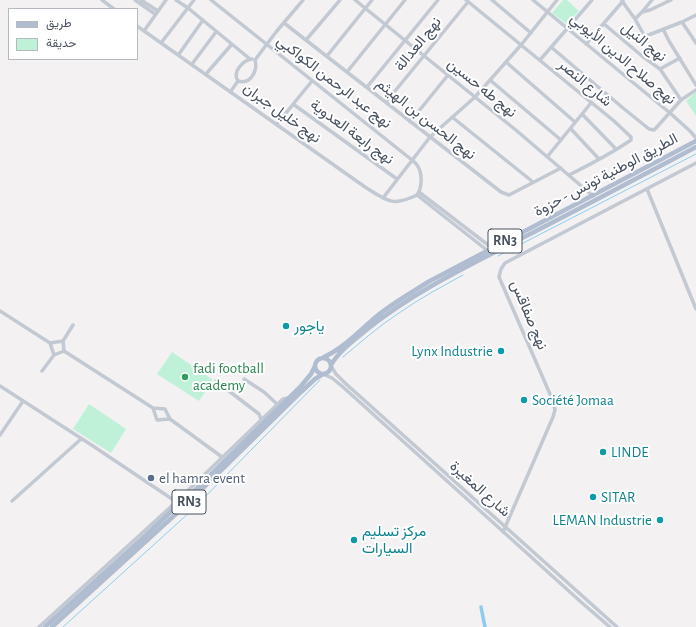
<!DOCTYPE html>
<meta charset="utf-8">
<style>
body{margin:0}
#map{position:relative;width:696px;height:627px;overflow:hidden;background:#f3f1f1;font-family:"Alegreya Sans",Vazirmatn,sans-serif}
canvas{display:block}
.legend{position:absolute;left:8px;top:8px;width:130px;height:52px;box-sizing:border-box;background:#fff;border:1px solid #b6b9bf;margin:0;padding:5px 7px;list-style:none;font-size:12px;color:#48515f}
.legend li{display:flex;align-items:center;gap:8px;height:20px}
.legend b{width:20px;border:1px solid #b6b9bf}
</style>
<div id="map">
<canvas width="696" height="627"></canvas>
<ul class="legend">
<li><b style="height:5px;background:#b0bcd0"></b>طريق</li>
<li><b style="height:11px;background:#bff1d9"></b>حديقة</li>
</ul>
</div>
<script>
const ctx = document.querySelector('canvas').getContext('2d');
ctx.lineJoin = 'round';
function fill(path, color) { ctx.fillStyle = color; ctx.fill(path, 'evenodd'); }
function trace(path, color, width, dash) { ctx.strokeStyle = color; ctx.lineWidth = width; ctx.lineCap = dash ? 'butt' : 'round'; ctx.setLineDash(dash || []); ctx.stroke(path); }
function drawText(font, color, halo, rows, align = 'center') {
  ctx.font = font + ' "Alegreya Sans",Vazirmatn,sans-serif'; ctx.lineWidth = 4; ctx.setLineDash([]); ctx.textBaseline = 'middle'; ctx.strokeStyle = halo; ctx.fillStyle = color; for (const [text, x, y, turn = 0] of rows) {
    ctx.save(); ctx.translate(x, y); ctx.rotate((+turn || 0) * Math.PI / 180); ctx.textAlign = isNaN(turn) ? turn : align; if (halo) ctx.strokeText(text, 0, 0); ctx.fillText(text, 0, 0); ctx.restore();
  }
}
fill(new Path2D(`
 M 563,0 L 567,0 L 579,11 L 567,24 L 552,13 Z
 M 696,92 L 696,116 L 686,101 Z
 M 172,352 L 213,380 L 199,401 L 157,374 Z
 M 89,404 L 126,429 L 111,453 L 73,429 Z`), '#bff1d9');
trace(new Path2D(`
 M 498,256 L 696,154
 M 343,357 C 361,342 379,326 399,313 C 419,299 441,287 463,275
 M 63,627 L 191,511 L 320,380`), '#8ccdef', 1);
trace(new Path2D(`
 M 481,607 L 485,627`), '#8ccdef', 3.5);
trace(new Path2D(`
 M 102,0 L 114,9
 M 135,0 L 155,14
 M 141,0 L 158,11
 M 176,0 L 188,8 L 250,59
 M 211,0 L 412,160 C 414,162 416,163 417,165 C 423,173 422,188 417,195
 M 355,0 L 517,131 L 593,196
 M 466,0 L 614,121 L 631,137 L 631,140 C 612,153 589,165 569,175
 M 492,0 L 531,33
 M 533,0 L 670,113 L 690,131 L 696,138
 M 622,1 L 635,19 L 644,35 L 646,36 L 682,22 L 696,15
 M 642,12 L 650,10 L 671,0
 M 635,19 L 642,12 L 652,0
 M 682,22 L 696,43
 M 284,23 L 501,192 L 509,195 L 561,168
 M 604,24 L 642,56 L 660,69 L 681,100
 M 137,26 L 365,187 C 387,201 392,207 417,195
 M 663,29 L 669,41 L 696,85
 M 144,31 L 166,0
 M 306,40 L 340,0
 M 161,43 L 194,0
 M 586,44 L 623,1
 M 551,47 L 623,108 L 649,129 L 654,130 L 656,128 L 681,100 L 696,90
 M 179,54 L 203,20
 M 327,56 L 372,0
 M 540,60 L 592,0
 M 506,62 L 575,122
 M 192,64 L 216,32
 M 660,69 L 680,58
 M 347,72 L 405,0
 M 206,74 L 232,44
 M 490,80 L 561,140
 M 238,81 C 251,85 258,70 255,60 L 276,32 L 303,0
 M 238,81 C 232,72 243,60 252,59
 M 367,87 L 438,0
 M 231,91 L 238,81
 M 386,102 L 468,2
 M 293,104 L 397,179
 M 582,114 L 616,149
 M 452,117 L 533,182
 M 410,122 L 448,75
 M 277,124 L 312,81
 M 571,129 L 599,159
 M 547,157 L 591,103
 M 647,189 L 696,309
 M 419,192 L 492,248
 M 417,195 L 488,251
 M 383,198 L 430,137 L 475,97 L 521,45 L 557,0
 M 0,311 L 50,343 L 63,341
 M 50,343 L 54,355
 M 64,351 L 153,408 L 165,409 L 170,419 L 222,457
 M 64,351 L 63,341 L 73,325
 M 331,366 L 336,374 L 345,383 L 617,627
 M 42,371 L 54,355 L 64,351
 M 323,374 L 332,378 L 343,387 L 581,602 L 610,627
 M 244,379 L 264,392 L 277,404
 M 216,381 L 259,414 L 261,419
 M 0,386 L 93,446 L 178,503
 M 153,408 L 157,420 L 170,419
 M 0,435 L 23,401
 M 12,501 L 81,439
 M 503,532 L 553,417 L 555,410 L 553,401 L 499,277 L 501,269 L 505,263 L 696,163
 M 39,627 L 176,502 L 283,399 L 288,398`), '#c2c9d3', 3.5);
trace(new Path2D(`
 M 324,357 C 344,348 360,330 377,316 C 393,303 411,293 428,282 L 696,141
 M315 366a8 8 0 1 1 16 0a8 8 0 1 1-16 0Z
 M 331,365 C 339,351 353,341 365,331 C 414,291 472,264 528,235 C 579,209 630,182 681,155 L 696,147
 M 45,627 L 145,536 L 179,504 L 195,490 L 301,386 L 311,374 L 315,366
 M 52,627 L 189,502 L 301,392 L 315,379 L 323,374`), '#b0bcd0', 4.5);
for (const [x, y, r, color] of [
 [286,326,4,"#0f9aa8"],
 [501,351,4,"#0f9aa8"],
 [185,377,4,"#2e9e5b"],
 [524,400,4,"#0f9aa8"],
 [603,452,4,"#0f9aa8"],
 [151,478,4,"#5c6f8a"],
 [593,497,4,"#0f9aa8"],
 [660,520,4,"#0f9aa8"],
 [354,540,4,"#0f9aa8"]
]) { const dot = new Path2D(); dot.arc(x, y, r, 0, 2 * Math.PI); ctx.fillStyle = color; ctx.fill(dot); trace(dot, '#fff', 1.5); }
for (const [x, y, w] of [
 [505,241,34],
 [189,502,34]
]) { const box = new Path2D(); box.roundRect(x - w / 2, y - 12, w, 24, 3); ctx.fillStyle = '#fff'; ctx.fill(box); trace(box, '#48515f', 1); }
drawText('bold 14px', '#48515f', null, [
 ["RN3",505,241],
 ["RN3",189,502]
]);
drawText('15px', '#48515f', '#fff', [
 ["نهج النيل",644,42,39],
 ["نهج العدالة",418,44,-51],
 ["نهج صلاح الدين الأيوبي",623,59,40],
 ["نهج عبد الرحمن الكواكبي",334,82,38],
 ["شارع النصر",585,83,40],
 ["نهج طه حسين",482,88,39],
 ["نهج خليل جبران",282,113,36],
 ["نهج الحسن بن الهيثم",426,119,38],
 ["نهج رابعة العدوية",352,132,36],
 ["الطريق الوطنية تونس - حزوة",606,175,-28],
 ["نهج صفاقس",529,315,67],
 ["شارع المغيرة",480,489,42]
]);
drawText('15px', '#0d838f', '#fff', [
 ["ياجور",294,326],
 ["Lynx Industrie",493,351,"right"],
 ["Société Jomaa",532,400],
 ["LINDE",611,452],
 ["SITAR",601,497],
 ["LEMAN Industrie",652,520,"right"],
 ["مركز تسليم",362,531],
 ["السيارات",362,548]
], 'left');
drawText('15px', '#27864d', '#fff', [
 ["fadi football",193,368],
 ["academy",193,385]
], 'left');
drawText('15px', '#4e5e75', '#fff', [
 ["el hamra event",159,478]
], 'left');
</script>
